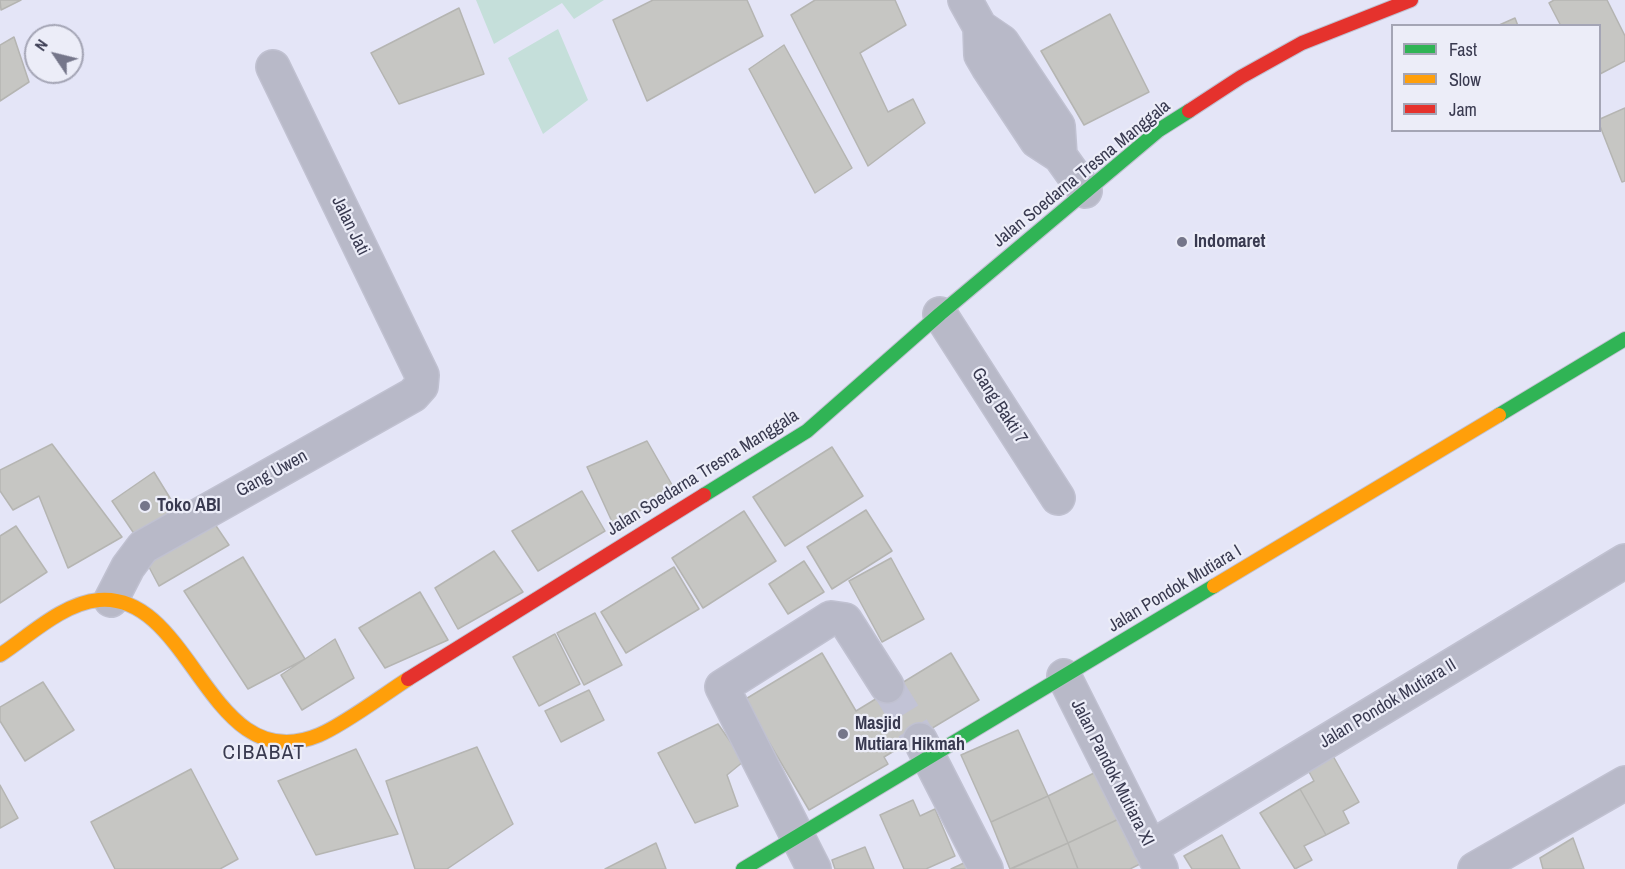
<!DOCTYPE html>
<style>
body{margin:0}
#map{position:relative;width:1625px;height:869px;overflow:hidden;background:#e4e5f7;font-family:"Archivo Narrow",sans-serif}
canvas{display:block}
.legend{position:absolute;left:1391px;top:24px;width:210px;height:108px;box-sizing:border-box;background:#ecedf8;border:2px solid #a4a5b5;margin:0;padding:8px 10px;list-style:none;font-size:18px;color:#393a50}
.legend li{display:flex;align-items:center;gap:12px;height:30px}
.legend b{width:30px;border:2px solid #a4a5b5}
.north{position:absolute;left:24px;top:24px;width:60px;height:60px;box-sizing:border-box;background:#ecedf8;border:2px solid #a4a5b5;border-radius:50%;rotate:305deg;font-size:16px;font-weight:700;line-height:24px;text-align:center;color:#393a50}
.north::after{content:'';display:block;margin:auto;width:21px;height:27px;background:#75768a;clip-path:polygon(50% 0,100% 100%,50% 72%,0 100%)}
</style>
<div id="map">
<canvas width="1625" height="869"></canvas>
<ul class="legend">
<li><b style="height:8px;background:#30b455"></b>Fast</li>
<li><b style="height:8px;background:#ff9f0a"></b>Slow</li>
<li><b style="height:8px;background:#e5322d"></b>Jam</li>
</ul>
<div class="north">N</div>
</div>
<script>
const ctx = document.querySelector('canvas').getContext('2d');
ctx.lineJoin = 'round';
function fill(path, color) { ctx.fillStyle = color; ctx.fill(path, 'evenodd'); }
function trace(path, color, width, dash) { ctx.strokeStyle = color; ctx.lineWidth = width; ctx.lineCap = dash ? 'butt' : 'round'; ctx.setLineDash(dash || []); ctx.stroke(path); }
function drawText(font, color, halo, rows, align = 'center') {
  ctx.font = font + ' "Archivo Narrow",sans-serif'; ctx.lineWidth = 4.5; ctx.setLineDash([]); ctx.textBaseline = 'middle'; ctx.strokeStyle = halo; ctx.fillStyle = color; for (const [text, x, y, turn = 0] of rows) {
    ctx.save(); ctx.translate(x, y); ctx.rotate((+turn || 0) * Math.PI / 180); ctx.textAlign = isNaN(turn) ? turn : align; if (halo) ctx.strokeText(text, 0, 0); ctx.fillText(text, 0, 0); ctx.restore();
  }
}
fill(new Path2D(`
 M 476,0 L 604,0 L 574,19 L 562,3 L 494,44 Z
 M 558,29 L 588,100 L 543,134 L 508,58 Z`), '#c5dfda');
const building = new Path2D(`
 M 0,0 L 21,0 L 1,10 Z
 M 653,0 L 747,0 L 763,36 L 647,101 L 613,20 Z
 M 815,0 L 895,0 L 906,25 L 860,53 L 888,112 L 913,99 L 925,123 L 868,166 L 791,15 Z
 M 1554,0 L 1607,0 L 1625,36 L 1625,61 L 1600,74 L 1600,26 L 1561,26 L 1549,3 Z
 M 459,8 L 484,74 L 399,104 L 371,53 Z
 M 1110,14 L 1149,92 L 1084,125 L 1041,51 Z
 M 1515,18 L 1518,26 L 1497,26 Z
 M 14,37 L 29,82 L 0,101 L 0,45 Z
 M 784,45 L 852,168 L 815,193 L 749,69 Z
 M 1625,108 L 1625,181 L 1622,182 L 1600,126 L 1600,119 Z
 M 647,441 L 675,490 L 614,526 L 587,467 Z
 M 52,444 L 122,537 L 68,568 L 39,496 L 13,510 L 0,491 L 0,470 Z
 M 832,447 L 863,496 L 785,546 L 753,497 Z
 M 154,472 L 178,511 L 135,535 L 112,501 Z
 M 582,491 L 605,531 L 538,571 L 512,531 Z
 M 866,510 L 892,551 L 832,589 L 807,547 Z
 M 744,511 L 776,561 L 703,608 L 672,558 Z
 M 208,514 L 229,545 L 159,586 L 140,550 Z
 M 16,526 L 47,572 L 0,603 L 0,536 Z
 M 494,551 L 523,592 L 458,629 L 435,588 Z
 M 243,557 L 305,659 L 248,689 L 184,591 Z
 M 891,558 L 924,619 L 882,642 L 849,581 Z
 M 804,561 L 824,592 L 788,614 L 769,584 Z
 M 674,567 L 699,609 L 626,653 L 601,612 Z
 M 420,592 L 448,640 L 385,668 L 359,628 Z
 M 595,613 L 622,665 L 584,685 L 557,633 Z
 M 555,634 L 580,684 L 539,706 L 513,657 Z
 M 335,639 L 354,678 L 302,710 L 281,675 Z
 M 822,653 L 856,711 L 951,653 L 979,700 L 884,757 L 888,764 L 809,810 L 744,700 Z
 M 43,682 L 74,730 L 25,761 L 0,721 L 0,707 Z
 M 589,690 L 604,720 L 561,742 L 545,711 Z
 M 718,724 L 744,761 L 727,775 L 738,806 L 695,823 L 658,753 Z
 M 1018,730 L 1048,796 L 991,822 L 961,755 Z
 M 477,747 L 513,824 L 447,869 L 415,869 L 386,781 Z
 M 356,749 L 398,834 L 316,855 L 278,781 Z
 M 1333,756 L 1359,802 L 1343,811 L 1349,823 L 1326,835 L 1300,789 L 1314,781 L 1308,770 Z
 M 191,769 L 238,859 L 220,869 L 115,869 L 91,822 Z
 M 1102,769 L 1123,817 L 1068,843 L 1048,796 Z
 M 0,785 L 18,818 L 0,828 Z
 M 1300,789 L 1326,835 L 1304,846 L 1312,860 L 1295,869 L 1260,813 Z
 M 1048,796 L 1068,843 L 1010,869 L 991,822 Z
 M 913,800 L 920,816 L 935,809 L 955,856 L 926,869 L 904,869 L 880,815 Z
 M 1123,817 L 1140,864 L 1130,869 L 1078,869 L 1068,843 Z
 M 1222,835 L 1240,869 L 1192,869 L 1184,856 Z
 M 1573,838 L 1584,869 L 1543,869 L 1540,858 Z
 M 656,843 L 666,869 L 605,869 Z
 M 1068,843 L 1078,869 L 1011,869 Z
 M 865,847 L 874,869 L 835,869 L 832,860 Z
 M 966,862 L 969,869 L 951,869 Z`);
fill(building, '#c6c6c3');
trace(building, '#b5b5b2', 1.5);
trace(new Path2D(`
 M 887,686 L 920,740`), '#c2c3d6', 33, [33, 16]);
const street = new Path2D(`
 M 965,0 L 980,27 L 981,55 L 988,67 L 1037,141 L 1060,156 L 1085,191
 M 980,27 L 1002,42 L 1058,126 L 1060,156
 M 940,314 L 1058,498
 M 111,600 L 128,567 L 143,547 L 413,395 L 421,386 L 422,375 L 273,67
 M 1064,676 L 1161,869
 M 920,740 L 986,869
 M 1150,848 L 1625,561
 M 814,869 L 722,687 L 831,618 L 845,620 L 887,686
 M 1475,869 L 1625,783`);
const fast = new Path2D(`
 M 1499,415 L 1625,339
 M 704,495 L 807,431 L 940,314 L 1159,130 L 1189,111
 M 743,869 L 1214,586`);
const slow = new Path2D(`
 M 1214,586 L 1499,415
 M 0,655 C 29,636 63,603 99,600 C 193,592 209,781 319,735 C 345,724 383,695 408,679`);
const jam = new Path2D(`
 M 1189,111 L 1241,77 L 1302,43 L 1411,0
 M 408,679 L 704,495`);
trace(street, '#c0c1d1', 36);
trace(fast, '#c0c1d1', 16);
trace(slow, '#c0c1d1', 16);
trace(jam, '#c0c1d1', 16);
trace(street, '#b8b9c8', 33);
trace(fast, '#30b455', 14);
trace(slow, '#ff9f0a', 14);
trace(jam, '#e5322d', 14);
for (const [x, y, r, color] of [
 [1182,242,6,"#75768a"],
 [145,506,6,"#75768a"],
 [843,734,6,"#75768a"]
]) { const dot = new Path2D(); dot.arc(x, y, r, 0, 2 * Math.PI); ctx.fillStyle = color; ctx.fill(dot); trace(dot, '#ecedf8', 2); }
drawText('18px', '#393a50', '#ecedf8', [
 ["Jalan Soedarna Tresna Manggala",1082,174,-39],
 ["Jalan Jati",350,226,64],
 ["Gang Bakti 7",999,406,57],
 ["Jalan Soedarna Tresna Manggala",703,473,-32],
 ["Gang Uwen",272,474,-29],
 ["Jalan Pondok Mutiara I",1175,589,-31],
 ["Jalan Pondok Mutiara II",1388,704,-31],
 ["Jalan Pandok Mutiara XI",1112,773,63]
]);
drawText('bold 18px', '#393a50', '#ecedf8', [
 ["Indomaret",1194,242],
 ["Toko ABI",157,506],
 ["Masjid",855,724],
 ["Mutiara Hikmah",855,745]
], 'left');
ctx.letterSpacing = '1.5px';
drawText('21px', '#393a50', '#ecedf8', [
 ["CIBABAT",264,753]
]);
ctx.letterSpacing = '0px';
</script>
